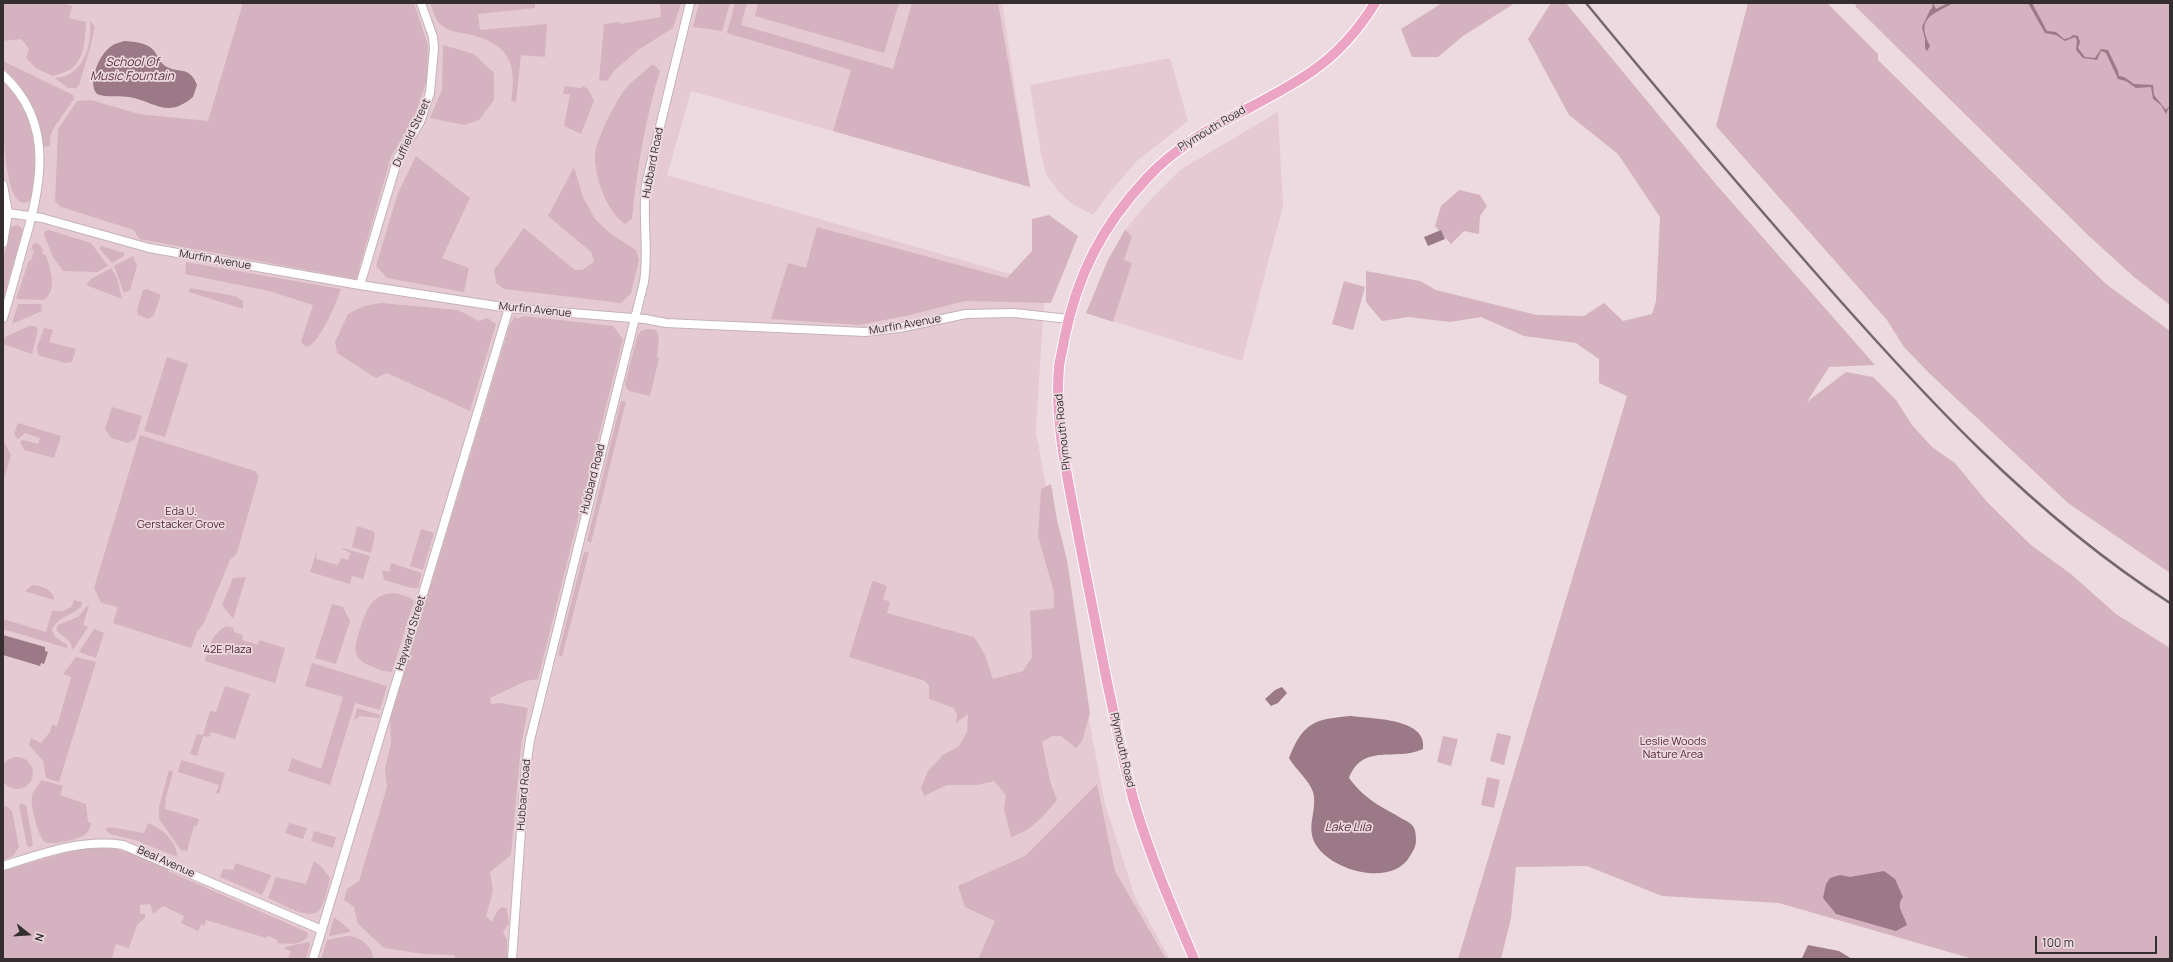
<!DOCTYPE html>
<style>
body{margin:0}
#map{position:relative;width:2173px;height:962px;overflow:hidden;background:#eddae1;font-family:Manrope,sans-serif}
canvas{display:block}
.frame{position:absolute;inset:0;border:4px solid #352e31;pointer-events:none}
.north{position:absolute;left:8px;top:914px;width:40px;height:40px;-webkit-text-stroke:3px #eddae1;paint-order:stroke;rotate:107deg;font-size:11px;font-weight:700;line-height:16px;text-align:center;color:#352e31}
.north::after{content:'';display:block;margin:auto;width:14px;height:18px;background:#352e31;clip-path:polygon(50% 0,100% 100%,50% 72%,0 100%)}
.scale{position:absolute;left:2035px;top:936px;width:122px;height:18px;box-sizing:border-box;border:2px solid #352e31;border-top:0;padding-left:5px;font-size:12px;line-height:14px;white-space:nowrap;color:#352e31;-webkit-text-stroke:3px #eddae1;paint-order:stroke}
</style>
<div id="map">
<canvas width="2173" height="962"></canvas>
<div class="frame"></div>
<div class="north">N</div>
<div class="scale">100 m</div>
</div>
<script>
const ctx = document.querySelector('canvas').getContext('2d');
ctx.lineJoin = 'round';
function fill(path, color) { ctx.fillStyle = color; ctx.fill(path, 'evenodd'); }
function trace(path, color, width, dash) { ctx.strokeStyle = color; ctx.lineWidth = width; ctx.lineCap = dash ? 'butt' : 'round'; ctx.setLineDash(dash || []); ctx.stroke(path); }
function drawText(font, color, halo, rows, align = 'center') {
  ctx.font = font + ' Manrope,sans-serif'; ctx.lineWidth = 3.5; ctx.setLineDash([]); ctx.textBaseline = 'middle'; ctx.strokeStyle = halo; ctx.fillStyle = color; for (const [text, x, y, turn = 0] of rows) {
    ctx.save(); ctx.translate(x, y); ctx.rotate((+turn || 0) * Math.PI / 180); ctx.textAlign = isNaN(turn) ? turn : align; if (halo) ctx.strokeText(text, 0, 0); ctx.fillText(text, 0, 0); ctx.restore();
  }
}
fill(new Path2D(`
 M 3,3 L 1002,3 L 1030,187 L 691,91 L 667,175 L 1045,284 L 1036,432 L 1088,715 L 1105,804 L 1135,897 L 1170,959 L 112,959 L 116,944 L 3,911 Z
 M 1170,58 L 1188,121 L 1138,160 L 1109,193 L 1093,215 L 1072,204 L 1058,191 L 1046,174 L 1041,154 L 1030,85 Z
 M 1278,112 L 1283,206 L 1242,361 L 1086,313 L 1108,260 L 1125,230 L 1150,200 L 1180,170 Z`), '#e5cad3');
fill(new Path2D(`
 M 3,3 L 62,3 L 72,6 L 69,18 L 86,22 C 85,38 85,59 71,69 C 66,72 58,74 53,76 L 37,69 L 26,58 L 29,49 L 21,39 L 3,41 Z
 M 243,3 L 414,3 L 428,45 L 427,81 L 413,120 L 391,157 L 356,279 L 139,239 L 134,230 L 61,207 L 55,201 L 58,129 L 77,101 L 91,100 L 139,114 L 208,121 Z
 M 430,3 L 535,3 L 535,8 L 478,14 L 480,30 L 547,24 L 545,57 L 521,55 L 516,102 L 511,101 C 518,61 507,43 467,34 C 457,32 449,32 441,25 C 435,20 433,10 430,3 Z
 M 660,3 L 681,3 L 673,28 L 638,50 L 614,71 L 607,81 L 599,80 L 604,24 L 619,22 L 620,24 L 661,17 Z
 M 699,3 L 730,3 L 722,31 L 693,27 Z
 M 735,3 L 747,3 L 741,25 L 893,69 L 912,3 L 998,3 L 1030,187 L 833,131 L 851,70 L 727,33 Z
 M 758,3 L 899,3 L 884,53 L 755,16 Z
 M 1442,3 L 1515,3 L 1463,36 L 1438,57 L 1412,57 L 1401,29 Z
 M 1551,3 L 1566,3 L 1714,182 L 1875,365 L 1829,367 L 1807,402 L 1846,372 L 1873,377 L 1896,400 L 1912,425 L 1932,447 L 1955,463 L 1987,502 L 2031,545 L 2071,574 L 2116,614 L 2170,648 L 2170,959 L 1973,959 L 1779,903 L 1662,896 L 1587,866 L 1516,867 L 1511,918 L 1501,959 L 1458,959 L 1627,396 L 1599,383 L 1599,359 L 1576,343 L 1524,336 L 1481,317 L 1450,322 L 1408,317 L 1382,321 L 1366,302 L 1366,271 L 1420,281 L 1436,290 L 1537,315 L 1584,316 L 1604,303 L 1623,321 L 1652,314 L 1656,301 L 1660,217 L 1618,154 L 1569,115 L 1528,39 Z
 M 1748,3 L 1827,3 L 1878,54 L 1878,60 L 2106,284 L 2170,331 L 2170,573 L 2068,503 L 1930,374 L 1904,347 L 1887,320 L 1716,126 Z
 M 1855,3 L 2170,3 L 2170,305 L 2134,277 L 2090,237 L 1856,7 Z
 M 90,21 L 95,27 L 90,48 L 79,85 L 76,88 L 68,88 L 55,78 C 59,77 64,77 68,75 C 87,65 92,40 90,21 Z
 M 443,45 L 474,54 L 494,73 L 494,100 L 479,120 L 464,125 L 430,118 L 442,90 Z
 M 3,61 L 73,95 L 74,99 L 55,126 L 50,136 L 50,146 L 44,147 C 37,117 28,89 3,68 Z
 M 653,64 L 660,71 C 645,120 637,168 632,219 L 625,224 C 607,212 594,177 595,154 C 596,140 616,100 626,88 C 634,79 644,72 653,64 Z
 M 3,80 C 35,115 42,154 32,199 C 0,226 3,97 3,80 Z
 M 565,86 L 581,88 L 583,86 L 588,89 L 594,101 L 581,134 L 564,126 L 570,94 L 563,94 Z
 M 416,156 L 470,198 L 442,258 L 469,268 L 464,292 L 387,278 L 376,266 L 398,193 Z
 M 574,167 L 583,197 L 595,219 L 611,234 L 636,250 L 639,260 L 631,293 L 621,303 L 504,289 L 496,283 L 494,270 L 524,228 L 575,270 L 582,270 L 594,262 L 591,252 L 548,216 Z
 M 1459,190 L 1480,195 L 1487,206 L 1480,216 L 1479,234 L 1464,231 L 1451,244 L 1435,226 L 1441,206 Z
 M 1049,215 L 1078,236 L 1051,303 L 965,301 L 910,315 L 859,325 L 771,319 L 788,263 L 806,268 L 817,227 L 1007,278 L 1032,251 L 1032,219 Z
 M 17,225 L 21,227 L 23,231 L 3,299 L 3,261 L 10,230 L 11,227 Z
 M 49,230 L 91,243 L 108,266 L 97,272 L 63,271 L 53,257 L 44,235 L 45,231 Z
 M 1125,230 L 1132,236 L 1124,260 L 1132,263 L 1113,322 L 1086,313 L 1108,260 Z
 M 35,243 L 39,244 L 43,250 L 42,254 L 46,255 C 50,268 58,290 44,300 L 16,299 L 29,260 L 31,261 L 34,250 L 31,250 L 33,244 Z
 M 101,246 L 124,253 L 124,256 L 112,263 L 100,249 Z
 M 133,256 L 137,266 L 130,290 L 124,293 L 114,266 Z
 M 186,262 L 341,289 C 337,301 319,346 306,347 L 301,342 L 313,305 L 269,291 L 185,274 Z
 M 111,268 L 117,278 L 122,299 L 86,285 L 91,279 Z
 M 1344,281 L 1365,287 L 1353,330 L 1332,324 Z
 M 190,288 L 235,296 L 243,301 L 243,309 L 189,292 Z
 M 147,289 L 161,295 L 154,315 L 148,319 L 138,315 L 137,310 L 143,290 Z
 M 381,303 L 458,310 L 479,321 L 487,318 L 496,324 L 470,411 L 387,373 L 376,378 L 337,353 L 335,342 L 348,314 L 364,306 Z
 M 18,304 L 41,304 L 42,311 L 12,324 Z
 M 515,316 L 517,319 L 524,316 L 613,326 L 623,339 L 538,679 L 526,681 L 490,698 L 491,704 L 501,703 L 528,708 L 521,746 L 511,855 L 490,872 L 493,891 L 486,916 L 492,922 L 498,910 L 502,907 L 507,909 L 509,923 L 503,932 L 507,940 L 507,959 L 456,959 L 454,955 L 423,954 L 384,948 L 358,924 L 354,907 L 344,900 L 347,889 L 359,881 L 387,787 L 385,769 L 391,743 L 390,720 L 510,324 Z
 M 29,326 L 35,326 L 38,330 L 32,354 L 3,344 L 5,337 Z
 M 44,328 L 53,330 L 49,342 L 76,349 L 72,362 L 65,363 L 38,355 L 37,347 Z
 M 648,329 L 656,330 L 659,336 L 657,357 L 659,358 L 650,396 L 629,391 L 625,385 L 637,337 L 641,331 Z
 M 167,357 L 188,364 L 165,437 L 144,431 Z
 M 621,401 L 626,401 L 591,543 L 587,541 Z
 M 112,407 L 142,416 L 135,439 L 128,443 L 111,438 L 105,429 Z
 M 18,423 L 61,436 L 54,458 L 24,450 L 20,442 L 23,440 L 38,444 L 40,438 L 25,433 L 18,439 L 14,434 Z
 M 140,435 L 255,471 L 259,476 L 237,553 L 230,560 L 204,623 L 197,632 L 191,648 L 113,623 L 118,607 L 101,603 L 94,588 Z
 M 3,440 L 11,455 L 3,482 Z
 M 1051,484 L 1057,520 L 1067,560 L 1090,713 L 1082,741 L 1076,748 L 1061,736 L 1052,736 L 1042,742 L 1050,781 L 1057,800 C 1044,816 1031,831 1011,837 L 1004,809 L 1006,795 L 994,781 L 978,785 L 947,785 L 924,796 L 921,788 L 928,771 L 943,755 L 959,746 L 967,732 L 968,714 L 956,723 L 957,715 L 954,708 L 929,699 L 929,686 L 925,681 L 849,657 L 872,582 L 874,581 L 885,585 L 887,587 L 883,599 L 890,602 L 887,613 L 974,637 L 985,655 L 993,679 L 1023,671 L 1032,657 L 1030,611 L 1054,608 L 1054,592 L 1038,536 L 1041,489 Z
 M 357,526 L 373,531 L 375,534 L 371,553 L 352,547 Z
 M 421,529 L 434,533 L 423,570 L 410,566 Z
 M 343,548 L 370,556 L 363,579 L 352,576 L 350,584 L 310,572 L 317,550 L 316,559 L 338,565 L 341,558 L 348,560 L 351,553 L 342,549 Z
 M 584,552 L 589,552 L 562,657 L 558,655 Z
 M 391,563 L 422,573 L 418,588 L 412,588 L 384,580 L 382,570 L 389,572 Z
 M 246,577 L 233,619 L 222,605 L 233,578 Z
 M 32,585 C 41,585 54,590 54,600 L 25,591 Z
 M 395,593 L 409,597 L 414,601 L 392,672 C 384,672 378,669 371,666 C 349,658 355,644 361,626 C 367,608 373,593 395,593 Z
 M 74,600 L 82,602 L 81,607 C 71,616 57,617 52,630 L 55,637 L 67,645 L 67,648 L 3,629 L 3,619 L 46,632 L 52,611 L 63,611 L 71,607 Z
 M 332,604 L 343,607 L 350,621 L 336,664 L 315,658 Z
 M 87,606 L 89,606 L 83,625 L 88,627 L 73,650 L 70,642 L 56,630 L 58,625 L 78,617 Z
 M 226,626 L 234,628 L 234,632 L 243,635 L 242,640 L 258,645 L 259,640 L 285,648 L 275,683 L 205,661 C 209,647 212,634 226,626 Z
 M 94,629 L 104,633 L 96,658 L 79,652 Z
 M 76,657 L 96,662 L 59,782 L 46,778 L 43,761 L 29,745 L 31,738 L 41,743 L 50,732 L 52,725 L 57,726 L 71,677 L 63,674 Z
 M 312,663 L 387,686 L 380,710 L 355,703 L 330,785 L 288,771 L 292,758 L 321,769 L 343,697 L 305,686 Z
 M 225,686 L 250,694 L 235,739 L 211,732 L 209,737 L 203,736 L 197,756 L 190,754 L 197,734 L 203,735 L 210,711 L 216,712 Z
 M 357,708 L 380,715 L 379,718 L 360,716 L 354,720 Z
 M 1497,733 L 1511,736 L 1504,765 L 1490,761 Z
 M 1443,736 L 1458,739 L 1451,766 L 1437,762 Z
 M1 773a16 16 0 1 1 32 0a16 16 0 1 1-32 0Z
 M 181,760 L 225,773 L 219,794 L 216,793 L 219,785 L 178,772 Z
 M 169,770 L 173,772 L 166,797 L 165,809 L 199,819 L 197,826 L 194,826 L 187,851 L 181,850 L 159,819 L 159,807 Z
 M 1487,777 L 1500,780 L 1494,808 L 1481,805 Z
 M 41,780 L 63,786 L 60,795 L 86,804 L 88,822 L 91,823 C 90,828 89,831 86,834 C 80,839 51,846 45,842 C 38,838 30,803 32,796 C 33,790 39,786 41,780 Z
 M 1097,784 L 1115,871 L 1166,959 L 978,959 L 995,921 L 965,907 L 958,886 L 1025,856 Z
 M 21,803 L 26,805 L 33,844 L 31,847 L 27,846 L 19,806 Z
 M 6,806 L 12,811 L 19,847 L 13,856 L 3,860 L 3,807 Z
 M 148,823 C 161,828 178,842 177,857 L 135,840 L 110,834 L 105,829 L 109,827 L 144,833 Z
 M 289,823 L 307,828 L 303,839 L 285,833 Z
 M 314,831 L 336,837 L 333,848 L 311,841 Z
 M 97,847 C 124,848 145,858 169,869 L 168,871 L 307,932 L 308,936 C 301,946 288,944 277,943 L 278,940 L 268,936 L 266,938 L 206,920 L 204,926 L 201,924 L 198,931 L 181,923 L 184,916 L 163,906 L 153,914 L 150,904 L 140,905 L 140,914 L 145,914 L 145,918 L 137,925 L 129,948 L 116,944 L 112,959 L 3,959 L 3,871 L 78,849 Z
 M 314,861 L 321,866 L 330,878 C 327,888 326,901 320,909 C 311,923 281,903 268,898 L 276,877 L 306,884 Z
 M 236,863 L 271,875 L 262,895 L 220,877 L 223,869 L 233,870 Z
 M 334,917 L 350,930 L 350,932 L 329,936 Z
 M 347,936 C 360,936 373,946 373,959 L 321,959 L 327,940 Z
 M 308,942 L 310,944 L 306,959 L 288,959 L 291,951 L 284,949 L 285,947 Z`), '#d5b2bf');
fill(new Path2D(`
 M 1933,3 L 1936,9 L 1948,3 L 1953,3 C 1933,15 1915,17 1930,46 L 1927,51 L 1925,48 L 1925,39 L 1922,27 L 1930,10 L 1932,8 Z
 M 2028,3 L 2032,3 L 2047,31 L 2056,32 L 2064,39 L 2069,38 L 2073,35 L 2078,36 L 2080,42 L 2078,48 L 2085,57 L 2095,58 L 2101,49 L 2108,50 L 2118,71 L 2119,76 L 2124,77 L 2134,84 L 2153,85 L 2154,95 L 2166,110 L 2170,105 L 2166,114 L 2161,105 L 2153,99 L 2151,87 L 2136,88 L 2126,81 L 2118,79 L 2106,53 L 2101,51 L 2097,60 L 2083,58 L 2076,50 L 2077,40 L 2075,37 L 2065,41 L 2056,35 L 2045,33 Z
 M 124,41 C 135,42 148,42 155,52 C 158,57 160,62 164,65 C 177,75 189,64 197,85 L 193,97 C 167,119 156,102 129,97 C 118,95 107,98 97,94 C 87,83 99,56 109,48 C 113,44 118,43 124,41 Z
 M 1441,230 L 1445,239 L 1428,246 L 1424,237 Z
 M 3,635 L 45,647 L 45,651 L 48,652 L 44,664 L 41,663 L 40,666 L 3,655 Z
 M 1282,687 L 1287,693 L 1278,703 L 1271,706 L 1265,699 L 1275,690 Z
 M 1351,716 C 1372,719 1428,718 1423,749 C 1396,762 1363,742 1349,778 C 1362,796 1377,805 1396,815 C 1400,818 1408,821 1412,825 C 1416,829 1416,837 1416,842 C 1415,848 1413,851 1410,856 C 1393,887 1333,872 1316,845 C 1305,827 1318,810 1313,792 C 1309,780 1296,770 1289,758 C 1303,722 1315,719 1351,716 Z
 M 1884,871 L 1895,879 L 1903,897 C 1895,906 1904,914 1907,925 L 1896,931 L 1836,914 L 1823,898 L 1826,884 L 1830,878 L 1840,875 L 1850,877 Z
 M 1808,945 L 1839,951 L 1852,959 L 1804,959 L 1802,958 Z`), '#9b7986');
const minor = new Path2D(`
 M 3,75 C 57,124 40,190 22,251 C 16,273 10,296 3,318
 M 3,185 L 8,213 L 3,243
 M 8,213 L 42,218 L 149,248 L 360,285 L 509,308 L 645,319 L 666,323 L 865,332 L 899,328 L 966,314 L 1014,313 L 1069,319
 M 360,285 L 398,158 L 420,122 L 430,93 L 434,48 L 433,37 L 421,3
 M 3,866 C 44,853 80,839 123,845 L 322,930
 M 313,959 L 509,308
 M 512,959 L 525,774 L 530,740 L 644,282 C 649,250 642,217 646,184 L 690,3`);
const major = new Path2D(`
 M 1194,959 C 1172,907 1150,856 1134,802 C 1123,762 1116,722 1107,682 C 1098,634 1088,587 1079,539 C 1069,483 1054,425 1059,367 C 1060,358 1063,349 1064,340 C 1077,275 1102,226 1147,178 C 1192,129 1257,109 1311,72 C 1336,55 1359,29 1375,3`);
trace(minor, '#c4b2b8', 10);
trace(major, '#fff', 12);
trace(minor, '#fff', 8);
trace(major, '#eca4c4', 10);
trace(new Path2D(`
 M 1586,3 C 1660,93 1736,182 1813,270 C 1920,392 2032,515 2170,603`), '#73686c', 2.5);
drawText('11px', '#352e31', '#eddae1', [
 ["Plymouth Road",1212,129,-31],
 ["Duffield Street",412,133,-65],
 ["Hubbard Road",653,163,-79],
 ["Murfin Avenue",215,260,10],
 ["Murfin Avenue",535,310,6],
 ["Murfin Avenue",905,325,-10],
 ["Plymouth Road",1063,432,-96],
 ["Hubbard Road",593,479,-76],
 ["Hayward Street",411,633,-73],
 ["Plymouth Road",1122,750,77],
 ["Hubbard Road",524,795,-85],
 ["Beal Avenue",166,862,24]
]);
drawText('11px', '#542439', '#eddae1', [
 ["Eda U.",181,512],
 ["Gerstacker Grove",181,525],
 ["'42E Plaza",227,650],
 ["Leslie Woods",1673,742],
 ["Nature Area",1673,755]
]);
drawText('italic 12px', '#5d2d42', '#eddae1', [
 ["School Of",132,63],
 ["Music Fountain",132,77],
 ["Lake Lila",1348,828]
]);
</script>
